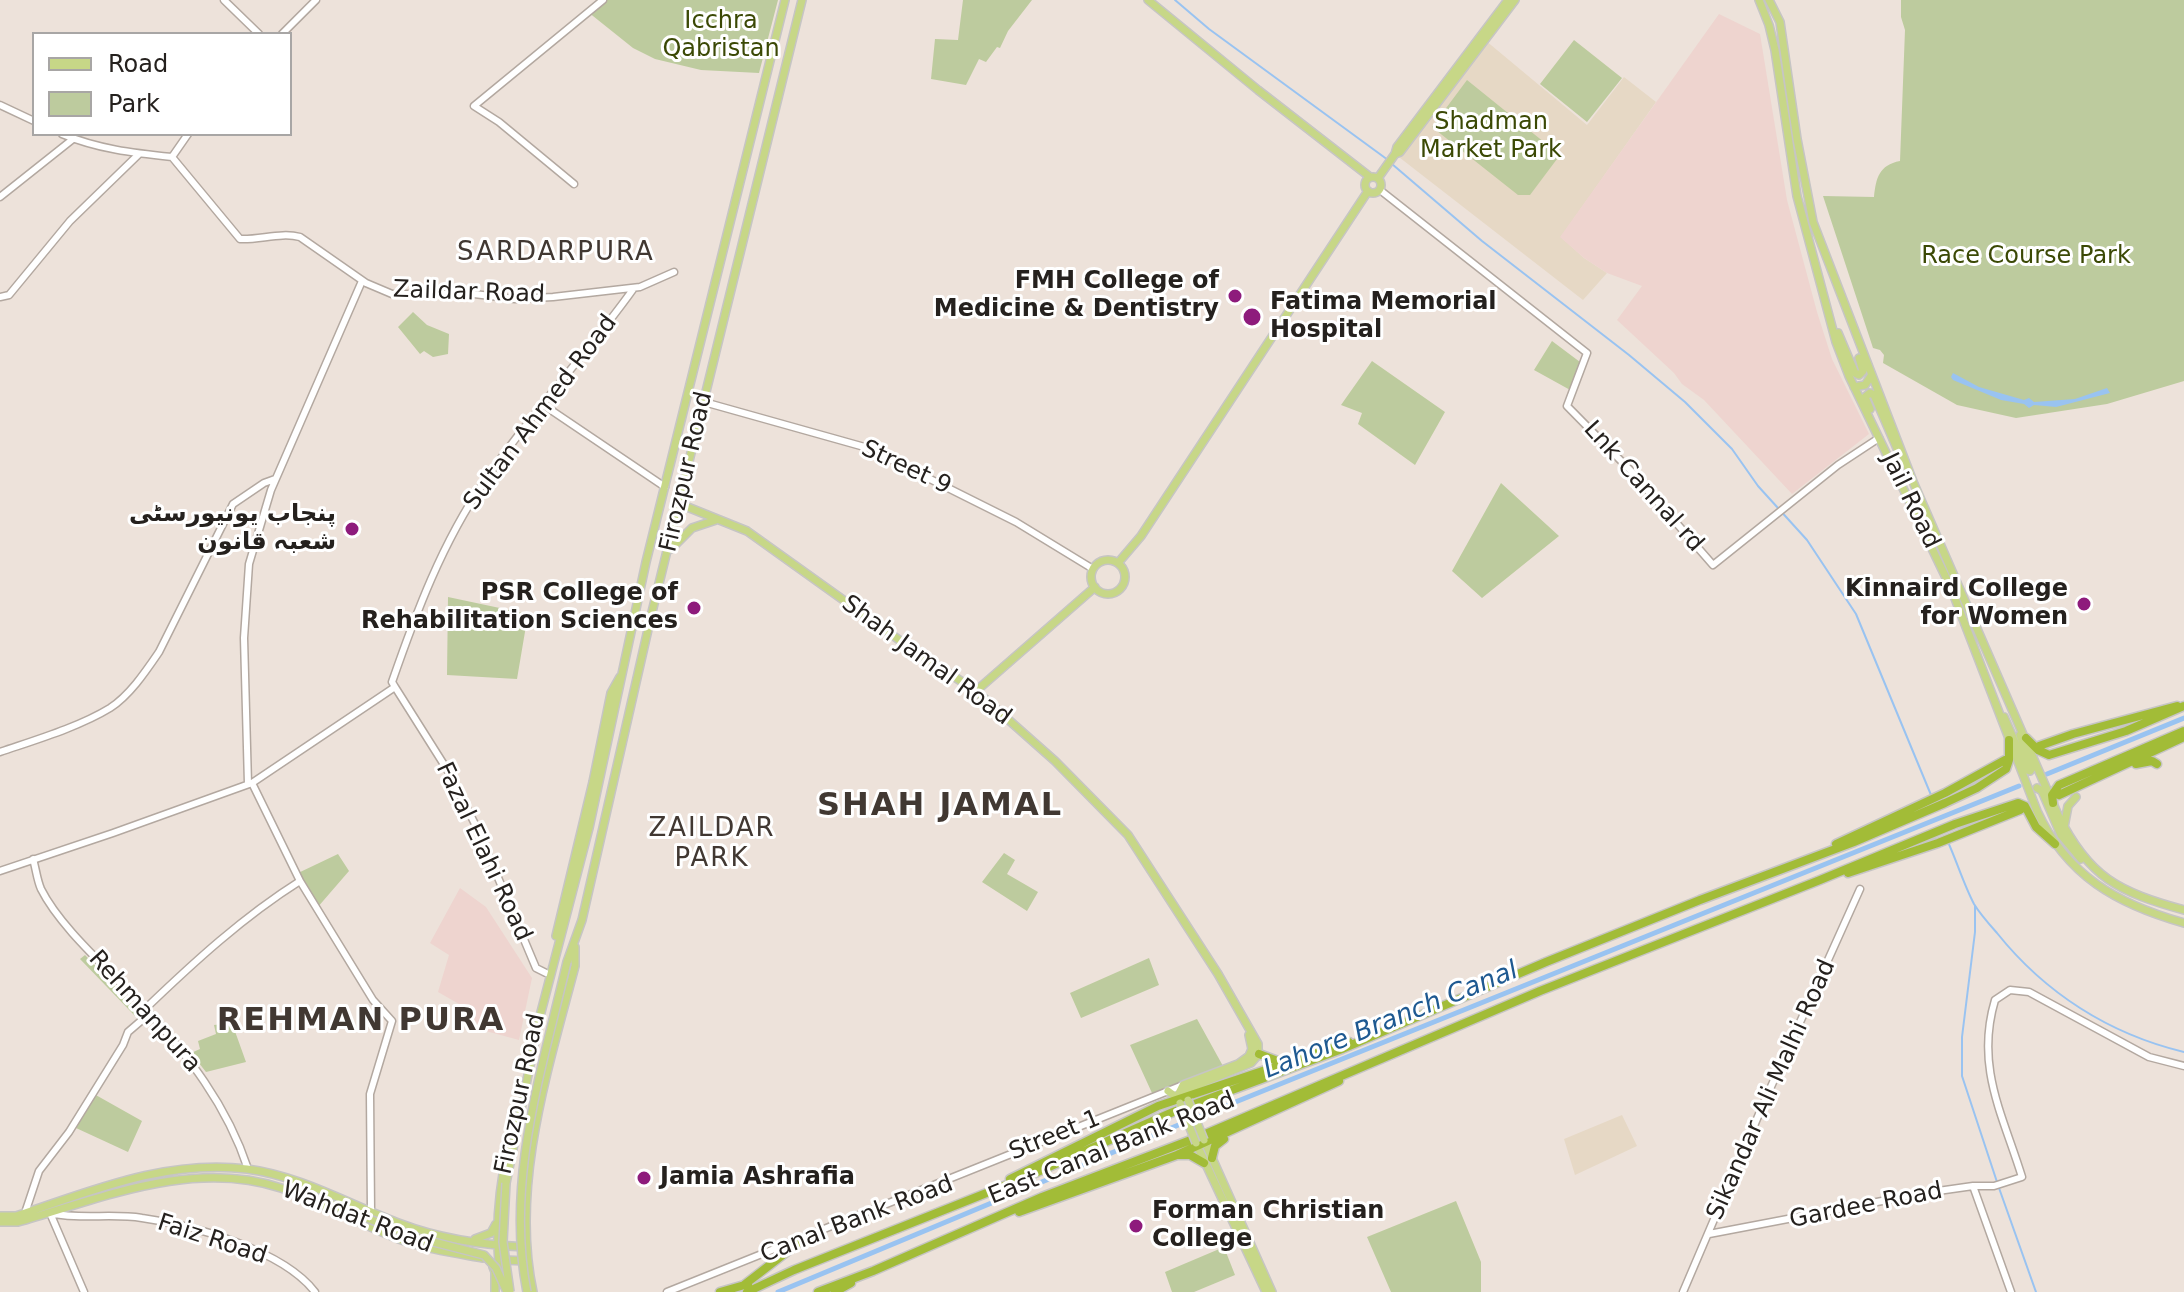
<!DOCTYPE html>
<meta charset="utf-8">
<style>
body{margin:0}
#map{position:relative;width:2184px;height:1292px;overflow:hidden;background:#ede2da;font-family:"DejaVu Sans",sans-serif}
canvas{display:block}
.legend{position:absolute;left:32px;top:32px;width:260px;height:104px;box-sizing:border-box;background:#fff;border:2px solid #a8a6a5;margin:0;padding:10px 14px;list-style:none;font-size:24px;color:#25211e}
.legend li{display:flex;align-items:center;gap:16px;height:40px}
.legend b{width:40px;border:2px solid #a8a6a5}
</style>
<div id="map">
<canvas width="2184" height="1292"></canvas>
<ul class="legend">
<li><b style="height:10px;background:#c7d787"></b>Road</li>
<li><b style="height:22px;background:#bdcb9e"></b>Park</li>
</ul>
</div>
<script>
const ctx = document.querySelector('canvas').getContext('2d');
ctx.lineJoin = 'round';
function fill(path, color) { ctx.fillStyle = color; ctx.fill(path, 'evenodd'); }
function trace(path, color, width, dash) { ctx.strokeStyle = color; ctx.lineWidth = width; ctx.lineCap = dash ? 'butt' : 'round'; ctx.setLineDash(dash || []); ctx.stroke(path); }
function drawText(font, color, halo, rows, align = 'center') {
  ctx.font = font + ' "DejaVu Sans","Noto Sans Arabic",sans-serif'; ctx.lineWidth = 6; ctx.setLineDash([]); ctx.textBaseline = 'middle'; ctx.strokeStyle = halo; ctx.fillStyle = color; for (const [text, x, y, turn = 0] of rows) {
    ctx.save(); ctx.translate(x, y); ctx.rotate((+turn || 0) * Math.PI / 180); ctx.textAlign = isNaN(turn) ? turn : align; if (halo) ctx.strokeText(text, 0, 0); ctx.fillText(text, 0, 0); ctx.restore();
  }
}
fill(new Path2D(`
 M 1485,40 L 1587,125 L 1624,77 L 1656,102 L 1561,237 L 1584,258 L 1607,273 L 1583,300 L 1395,154 Z
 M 1622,1115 L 1637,1146 L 1575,1175 L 1564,1139 Z`), '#e6d8c5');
fill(new Path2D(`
 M 1719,14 L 1760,34 L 1787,200 L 1817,312 L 1832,359 L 1869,434 L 1792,494 L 1704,400 L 1682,384 L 1674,373 L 1617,320 L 1642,286 L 1607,273 L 1584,258 L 1560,237 Z
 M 460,888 L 486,907 L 532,978 L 519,1040 L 482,1030 L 466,1008 L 438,992 L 449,955 L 430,943 Z`), '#eed4cf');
fill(new Path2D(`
 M 601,0 L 778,0 L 759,73 L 701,70 L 655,59 L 633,48 L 588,12 Z
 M 963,0 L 1032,0 L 1008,31 L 1000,48 L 997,47 L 986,62 L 979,59 L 966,85 L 931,79 L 935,39 L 958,40 Z
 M 1901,0 L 2184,0 L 2184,381 L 2107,404 L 2016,418 L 1957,405 L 1883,363 L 1884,355 L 1880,350 L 1873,348 L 1823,196 L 1874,197 C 1876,178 1879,165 1900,161 L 1905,30 L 1901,17 Z
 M 1574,40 L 1622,78 L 1587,122 L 1540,84 Z
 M 1467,80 L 1560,155 L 1530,195 L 1518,195 L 1432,127 Z
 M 413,312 L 427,325 L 449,334 L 448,354 L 433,357 L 424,351 L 420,354 L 398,327 Z
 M 1552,341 L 1584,365 L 1572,391 L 1534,370 Z
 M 1372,361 L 1445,412 L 1415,465 L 1358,424 L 1362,413 L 1341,405 Z
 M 1501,483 L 1559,536 L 1482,598 L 1452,571 Z
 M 448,597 L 528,614 L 517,679 L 447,675 Z
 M 1004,853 L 1015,860 L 1007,874 L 1038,892 L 1027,911 L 982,882 Z
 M 338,854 L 349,871 L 317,908 L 296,874 Z
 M 85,955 L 140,1012 L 135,1016 L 80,959 Z
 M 1149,958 L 1159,985 L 1081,1018 L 1070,993 Z
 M 1197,1019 L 1223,1066 L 1152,1093 L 1130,1045 Z
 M 232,1023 L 246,1062 L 206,1072 L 191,1053 L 200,1049 L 198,1041 L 216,1034 L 214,1025 Z
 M 94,1094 L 142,1121 L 128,1152 L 76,1128 Z
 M 1456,1201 L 1481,1262 L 1481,1292 L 1391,1292 L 1367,1237 Z
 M 1224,1247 L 1235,1275 L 1194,1292 L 1172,1292 L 1165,1272 Z`), '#bdcb9e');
fill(new Path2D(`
 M 1953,373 L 1979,387 L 2024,400 L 2029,398 L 2034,402 L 2075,399 L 2107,388 L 2110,393 L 2056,407 L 2034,405 L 2029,408 L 2024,404 L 2001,400 L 1953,380 L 1951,377 Z`), '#99c3f1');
trace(new Path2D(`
 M 1175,0 L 1209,29 L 1388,160
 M 1392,164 L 1482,241 L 1629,355 L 1685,402 L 1732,449 L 1758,486 L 1807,540 L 1856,614 L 1931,795
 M 1948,842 C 1957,862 1964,885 1974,904 C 1980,914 1989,924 1997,933 C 2045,993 2109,1034 2184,1052
 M 1975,906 L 1975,932 L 1962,1037 L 1962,1076 L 1997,1182
 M 1999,1188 L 2036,1292`), '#99c3f1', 2);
trace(new Path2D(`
 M 2047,774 L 2184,718
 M 778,1292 L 1176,1126 L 2019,786`), '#99c3f1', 5);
const minor = new Path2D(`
 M 224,0 L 259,34
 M 282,34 L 316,0
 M 0,105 L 34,121
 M 62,134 C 98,149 133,153 172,157
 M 172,157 L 240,239 C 260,240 281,232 300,237 L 366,283 L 392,294 L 474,294 L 515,299 L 553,297 L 640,287 L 674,272
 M 172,157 L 188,134
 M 574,184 L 499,122 L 474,106 L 603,0
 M 1380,190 L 1587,353 L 1567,406 L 1631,471 L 1713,565 L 1838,465 L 1879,438
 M 0,197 L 73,139
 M 0,297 L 9,295 L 70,221 L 139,154
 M 704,402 L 868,448 L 1016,522 L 1093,569
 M 542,404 L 665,487
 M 395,687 L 448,771 L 478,830 L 536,968 L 546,973
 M 0,752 C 35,740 79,727 110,708 C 130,695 146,671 159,652 L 233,504 L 264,483 L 275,479
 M 252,783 L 300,881 L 373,1000 L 392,1021 L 370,1094 L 371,1212
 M 248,784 L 244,638 L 249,564 L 271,490 L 362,281
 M 33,859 C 36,869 37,880 41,889 C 61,929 112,972 142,1005 C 188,1055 227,1105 248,1169
 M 0,871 L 113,833 L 252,783 L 395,687 L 392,682 C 416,613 442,543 484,482 C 530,414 587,354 634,288
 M 145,1009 C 194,962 243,917 300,881
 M 1973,1186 L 2011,1292
 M 25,1213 L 39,1171 L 69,1132 L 123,1045 L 128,1032 L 149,1014
 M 50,1213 C 80,1220 111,1213 142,1218 C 193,1225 283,1250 315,1292
 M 50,1213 L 84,1292
 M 1709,1234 L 1924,1193 L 1973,1186 L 1994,1186 L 2022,1177 C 2003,1115 1975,1067 1995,1000 L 2010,990 L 2029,992 L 2149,1057 L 2184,1066
 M 667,1292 L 1183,1085
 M 1683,1292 L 1765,1100 L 1860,889`);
const major = new Path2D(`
 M 1148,0 L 1258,90 L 1370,177
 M 1759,0 L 1769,25 L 1775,50 L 1797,196 L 1836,342 L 1849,376 L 1951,588 L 2037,811 C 2067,876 2117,904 2184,923
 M 1769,0 L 1780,22 L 1797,139 L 1813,222 L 1914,484 L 2058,815 C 2089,878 2119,892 2184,910
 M 1395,154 L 1400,152 L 1515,0
 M1365 185a8 8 0 1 1 16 0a8 8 0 1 1-16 0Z
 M 1378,178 L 1395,154 L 1397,147 L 1508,0
 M 1838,333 L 1855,373 L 1859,375 L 1863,371 L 1859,358
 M 1854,387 L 1865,385 L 1871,376
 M 1870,409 L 1865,397 L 1870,393 L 1874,395 L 1899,453
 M 680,504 L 747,531 L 909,647 L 976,691 L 1055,761 L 1128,835 L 1218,974 L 1258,1044 L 1258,1055 L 1251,1063 L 1188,1089 L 1186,1092 L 1188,1100
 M 671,549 L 692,528 L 716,520
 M1091 577a17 17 0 1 1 34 0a17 17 0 1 1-34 0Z
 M 1118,563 L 1141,536 L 1368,191
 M 976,691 L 1095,587
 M 2004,717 L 2027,770 L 2030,771 L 2032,768 L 2020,735
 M 2037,788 L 2042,791 L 2061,835 L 2081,859
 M 2064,827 L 2068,806 L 2076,797
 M 556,936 L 593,782 L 611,693 L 620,677
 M 567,962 L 582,920 L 652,612 L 802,0
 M 1168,1091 L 1179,1099
 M 1180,1103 L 1178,1095 L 1183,1085 L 1238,1064 L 1249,1056 L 1252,1049 L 1249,1035
 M 1204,1140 L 1272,1292
 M 1196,1143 L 1266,1292
 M 506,1183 L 540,1016 L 589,828 L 646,562 L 785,0
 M 0,1216 L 16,1216 C 91,1191 166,1159 247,1169 C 301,1176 350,1205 401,1224 C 440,1239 484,1245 526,1247
 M 0,1222 L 18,1222 C 102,1198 193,1159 281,1188 C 322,1202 359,1224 399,1239 C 426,1249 455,1253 483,1258
 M 475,1239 L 491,1233 L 496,1224
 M 503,1260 L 527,1261
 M 493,1267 L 495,1272 L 495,1292
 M 501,1277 C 494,1234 499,1189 508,1147
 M 533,1292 C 510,1186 548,1069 575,966 L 575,947`);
const highway = new Path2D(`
 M 2026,738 L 2038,750 L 2049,755 L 2126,731 L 2184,706
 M 2039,746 L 2073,734 L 2177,706
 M 2136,764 L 2152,761 L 2157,764
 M 2059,795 L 2184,737
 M 2053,803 L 2052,795 L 2059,785 L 2184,731
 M 1836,844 L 1945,793 L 2005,760
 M 1848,873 L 1938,843 L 2020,810
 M 1259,1054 L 1283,1063
 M 1179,1155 L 1190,1155 L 1204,1163
 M 1212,1158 L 1215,1146 L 1224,1139
 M 1010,1179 L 1158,1106 L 1349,1042
 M 1019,1212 L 1177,1155 L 1339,1081
 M 744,1285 L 806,1237
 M 720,1292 L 748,1284
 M 747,1292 L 794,1270 L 1024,1178 L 1173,1112 L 1342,1049 L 1546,962 L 1700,900 L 1854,842 L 1945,803 L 1977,788 L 2006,769 L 2009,760 L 2009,740
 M 818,1292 L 873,1271 L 1042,1197 L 1196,1138 L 1540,991 L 1820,880 L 1955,824 L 2018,803 L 2025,806 L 2036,827 L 2055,844
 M 835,1292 L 851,1283`);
trace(minor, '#b3a8a0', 9);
trace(major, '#c6c5c4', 10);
trace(highway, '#c6c5c4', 11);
trace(minor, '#fff', 6);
trace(major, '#c7d787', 7);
trace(highway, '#a2bc37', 8);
const majorBridge = new Path2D(`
 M 1188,1100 L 1204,1140
 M 1180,1103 L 1196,1143
 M 506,1183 L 503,1242 L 510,1292
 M 328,1203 L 418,1238 L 484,1255 L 496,1268 L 507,1292
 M 527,1292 C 505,1181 542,1070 567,962`);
trace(majorBridge, '#c6c5c4', 10, []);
trace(majorBridge, '#c7d787', 7);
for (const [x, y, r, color] of [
 [1235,296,8,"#8e1b7c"],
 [1252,317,10,"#8e1b7c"],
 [352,529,8,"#8e1b7c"],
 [2084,604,8,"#8e1b7c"],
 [694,608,8,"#8e1b7c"],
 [644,1178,8,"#8e1b7c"],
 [1136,1226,8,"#8e1b7c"]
]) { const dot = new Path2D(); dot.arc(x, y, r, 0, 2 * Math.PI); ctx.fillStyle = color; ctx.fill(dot); trace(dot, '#fff', 3); }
drawText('24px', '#3b4905', '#fff', [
 ["Icchra",721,22],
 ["Qabristan",721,50],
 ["Shadman",1491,123],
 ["Market Park",1491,151],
 ["Race Course Park",2026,257]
]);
drawText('bold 24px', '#25211e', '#fff', [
 ["FMH College of",1219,282],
 ["Medicine & Dentistry",1219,310],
 ["Fatima Memorial",1270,303,"left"],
 ["Hospital",1270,331,"left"],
 ["پنجاب یونیورسٹی",336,515],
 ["شعبہ قانون",336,543],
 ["Kinnaird College",2068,590],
 ["for Women",2068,618],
 ["PSR College of",678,594],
 ["Rehabilitation Sciences",678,622],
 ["Jamia Ashrafia",660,1178,"left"],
 ["Forman Christian",1152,1212,"left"],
 ["College",1152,1240,"left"]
], 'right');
drawText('24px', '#25211e', '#fff', [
 ["Zaildar Road",469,293,2],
 ["Sultan Ahmed Road",541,413,-53],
 ["Street 9",906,468,25],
 ["Firozpur Road",687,472,-77],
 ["Lnk Cannal rd",1643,487,48],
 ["Jail Road",1910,501,64],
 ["Shah Jamal Road",926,661,36],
 ["Fazal Elahi Road",483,852,65],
 ["Rehmanpura",144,1012,48],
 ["Sikandar Ali Malhi Road",1772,1090,-66],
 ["Firozpur Road",521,1094,-78],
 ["Street 1",1055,1136,-22],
 ["East Canal Bank Road",1112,1149,-22],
 ["Gardee Road",1866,1206,-11],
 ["Wahdat Road",357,1218,21],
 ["Canal Bank Road",857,1220,-21],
 ["Faiz Road",212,1240,18]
]);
ctx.letterSpacing = '2px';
drawText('26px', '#413832', '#fff', [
 ["SARDARPURA",556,253],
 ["ZAILDAR",712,829],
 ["PARK",712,859]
]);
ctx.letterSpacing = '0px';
drawText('italic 26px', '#1e5991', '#fff', [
 ["Lahore Branch Canal",1391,1021,-22]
]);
ctx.letterSpacing = '2px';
drawText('bold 32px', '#413832', '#fff', [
 ["SHAH JAMAL",940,807],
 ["REHMAN PURA",361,1022]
]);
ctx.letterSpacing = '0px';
</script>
